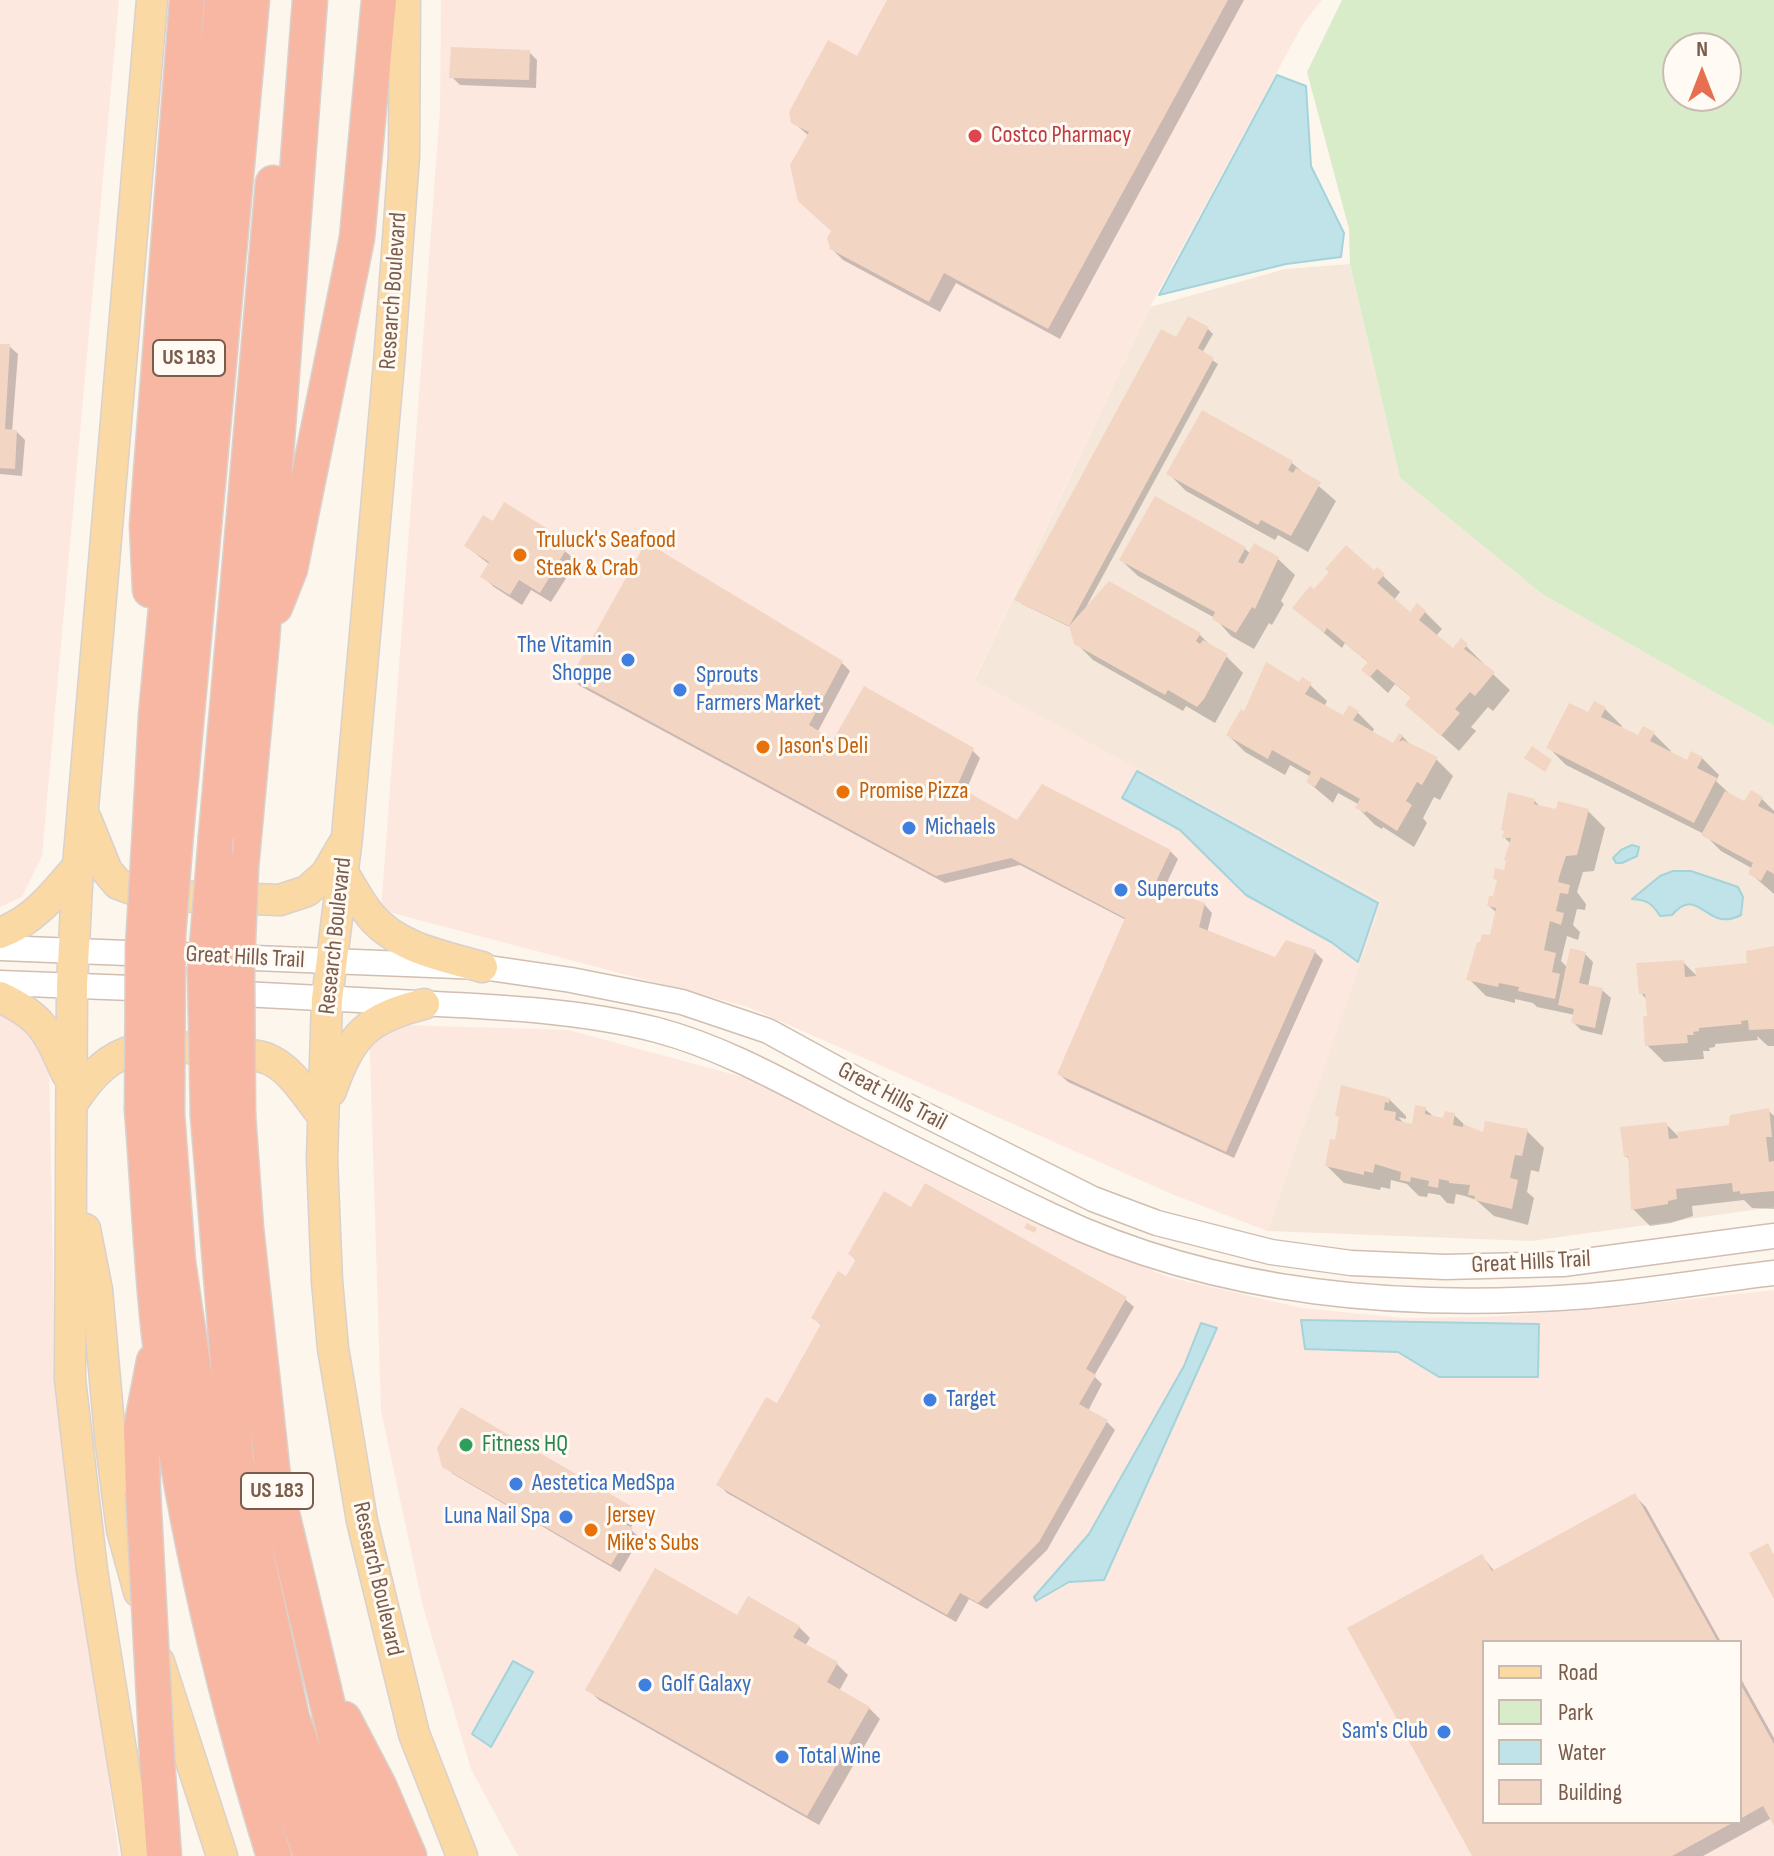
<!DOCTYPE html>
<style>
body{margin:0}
#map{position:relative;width:1774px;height:1856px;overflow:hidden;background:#fdf6ec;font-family:"Sofia Sans Condensed",sans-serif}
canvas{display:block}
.legend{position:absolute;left:1482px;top:1640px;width:260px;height:184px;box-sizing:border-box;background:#fffaf3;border:2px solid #cabbb1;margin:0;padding:10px 14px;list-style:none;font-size:24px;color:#7a5c4d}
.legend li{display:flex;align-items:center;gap:16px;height:40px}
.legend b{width:40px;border:2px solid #cabbb1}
.north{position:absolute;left:1662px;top:32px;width:80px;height:80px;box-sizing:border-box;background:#fffaf3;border:2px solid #cabbb1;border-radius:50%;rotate:0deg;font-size:22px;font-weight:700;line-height:32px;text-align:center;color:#7a5c4d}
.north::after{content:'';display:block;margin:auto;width:28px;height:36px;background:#e76f51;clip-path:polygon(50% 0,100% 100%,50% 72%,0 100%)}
</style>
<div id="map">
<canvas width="1774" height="1856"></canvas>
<ul class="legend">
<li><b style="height:10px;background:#fbd9a5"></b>Road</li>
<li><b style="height:22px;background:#d8ecc9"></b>Park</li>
<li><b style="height:22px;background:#bfe3e8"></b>Water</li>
<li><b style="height:22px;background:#f3d5c3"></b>Building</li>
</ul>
<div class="north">N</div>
</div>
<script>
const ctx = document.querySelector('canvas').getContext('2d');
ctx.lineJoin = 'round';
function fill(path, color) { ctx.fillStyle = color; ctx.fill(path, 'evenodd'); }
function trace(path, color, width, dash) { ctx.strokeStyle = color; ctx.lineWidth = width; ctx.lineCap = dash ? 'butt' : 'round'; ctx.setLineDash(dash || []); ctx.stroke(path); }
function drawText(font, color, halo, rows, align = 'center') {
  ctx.font = font + ' "Sofia Sans Condensed",sans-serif'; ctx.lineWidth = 6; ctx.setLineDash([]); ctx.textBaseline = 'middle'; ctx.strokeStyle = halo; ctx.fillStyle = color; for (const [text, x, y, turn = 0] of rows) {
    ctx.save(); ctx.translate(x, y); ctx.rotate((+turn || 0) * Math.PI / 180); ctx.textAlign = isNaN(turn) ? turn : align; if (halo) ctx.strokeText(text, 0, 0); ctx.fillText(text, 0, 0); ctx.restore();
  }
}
fill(new Path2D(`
 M 1350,264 L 1400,478 L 1542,594 L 1774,726 L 1774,1207 L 1532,1241 L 1267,1231 L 1381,901 L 974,681 L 1150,307 L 1285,269 Z`), '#f5e8da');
fill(new Path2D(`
 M 0,0 L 119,0 L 42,856 L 22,897 L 0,907 Z
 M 441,0 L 1322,0 L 1303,24 L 1150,307 L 974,680 L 1382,901 L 1267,1231 L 1174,1195 L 748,1007 L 381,910 L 440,109 Z
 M 0,1005 L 48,1007 L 55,1382 L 119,1856 L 0,1856 Z
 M 369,1024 L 569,1030 L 750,1079 L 993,1204 L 1168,1277 L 1302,1308 L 1404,1318 L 1485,1317 L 1599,1309 L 1774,1290 L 1774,1856 L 518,1856 L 471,1769 L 423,1607 L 381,1411 ZM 1484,1642 L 1740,1642 L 1740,1822 L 1484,1822 Z`), '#fde8e0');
fill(new Path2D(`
 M 1342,0 L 1774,0 L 1774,726 L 1542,594 L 1400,478 L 1350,264 L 1349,229 L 1307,72 ZM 1678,48 L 1726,48 L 1726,96 L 1678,96 Z`), '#d8ecc9');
const water = new Path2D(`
 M 1277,75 L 1306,86 L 1311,166 L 1344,233 L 1341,257 L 1286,264 L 1159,295 Z
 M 1137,771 L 1378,903 L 1358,962 L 1331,942 L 1246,895 L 1180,830 L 1122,798 Z
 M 1632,845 L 1639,847 L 1637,856 L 1622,863 L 1616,863 L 1613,858 L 1621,850 Z
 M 1673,871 L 1691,871 L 1738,887 L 1743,897 L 1741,915 C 1706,934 1699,883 1672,915 L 1660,916 C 1652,903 1647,900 1632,899 L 1660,876 Z
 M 1301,1320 L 1539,1324 L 1538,1377 L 1439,1377 L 1398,1352 L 1305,1349 Z
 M 1201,1323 L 1217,1328 L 1104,1580 L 1069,1582 L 1036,1601 L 1034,1597 L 1089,1534 L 1184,1366 Z
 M 513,1661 L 533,1672 L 491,1747 L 472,1734 Z`);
fill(water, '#bfe3e8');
trace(water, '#a5d3da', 2);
fill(new Path2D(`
 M 890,0 L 1244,0 L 1060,339 L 956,283 L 940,312 L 843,260 L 831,248 L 833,231 L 809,136 L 793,122 L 857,59 Z
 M 529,52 L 537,60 L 536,88 L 460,85 L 452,77 Z
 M 1208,329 L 1213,334 L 1202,353 L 1218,364 L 1086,607 L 1199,634 L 1213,648 L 1226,656 L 1243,673 L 1215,723 L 1186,706 L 1183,711 L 1093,660 L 1076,643 L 1072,628 L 1022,604 L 1017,599 L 1177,340 Z
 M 0,346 L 9,346 L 18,354 L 12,432 L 17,432 L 25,440 L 22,476 L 0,474 Z
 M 1292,463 L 1336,501 L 1308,552 L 1278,535 L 1275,540 L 1186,491 L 1169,474 Z
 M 546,530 L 557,541 L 556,544 L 577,561 L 551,602 L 531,590 L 522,605 L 494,587 L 482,576 L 490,565 L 466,546 Z
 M 1245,549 L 1251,554 L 1278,559 L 1295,575 L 1281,601 L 1284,604 L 1272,625 L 1269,623 L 1254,649 L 1231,636 L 1215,618 L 1138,576 L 1121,560 Z
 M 1375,573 L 1383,576 L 1400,592 L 1394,600 L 1410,614 L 1425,612 L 1442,629 L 1436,636 L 1453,651 L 1466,646 L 1483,663 L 1482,664 L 1510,690 L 1493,711 L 1488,707 L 1471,727 L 1476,731 L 1459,751 L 1407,705 L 1413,699 L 1395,684 L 1388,693 L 1363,670 L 1369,663 L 1345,643 L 1342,648 L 1294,608 L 1314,592 Z
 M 842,663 L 850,671 L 817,733 L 834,743 L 972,750 L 980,758 L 965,793 L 1018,822 L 1170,851 L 1178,859 L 1163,891 L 1204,904 L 1212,913 L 1207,933 L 1276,960 L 1315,952 L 1323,960 L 1234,1158 L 1068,1082 L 1059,1074 L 1126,920 L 1020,865 L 945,883 L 580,686 L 572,678 Z
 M 1300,685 L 1310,685 L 1327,701 L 1324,707 L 1344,717 L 1357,712 L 1374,729 L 1372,733 L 1394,745 L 1402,736 L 1413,747 L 1436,759 L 1453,776 L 1440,800 L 1434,797 L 1423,818 L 1427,823 L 1414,847 L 1383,827 L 1382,829 L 1375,825 L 1358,808 L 1360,805 L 1338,793 L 1333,803 L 1308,782 L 1311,777 L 1290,765 L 1285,775 L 1245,752 L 1228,735 L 1244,713 Z
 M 1605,709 L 1622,726 L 1620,729 L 1639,738 L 1654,734 L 1671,751 L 1669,753 L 1688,763 L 1702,758 L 1719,775 L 1716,781 L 1733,797 L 1745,804 L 1762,799 L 1774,811 L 1774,894 L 1750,873 L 1753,869 L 1721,851 L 1704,834 L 1566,765 L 1549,748 L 1589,715 Z
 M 1534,800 L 1541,808 L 1557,812 L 1588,811 L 1605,828 L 1594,871 L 1583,872 L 1577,892 L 1586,904 L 1585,910 L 1577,909 L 1573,925 L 1580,932 L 1578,940 L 1567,936 L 1561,961 L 1568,968 L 1585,954 L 1593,962 L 1588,987 L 1602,990 L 1611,998 L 1602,1035 L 1581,1030 L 1573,1022 L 1575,1015 L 1537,1007 L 1533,1003 L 1515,999 L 1515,1003 L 1486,996 L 1469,979 L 1491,938 L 1497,913 L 1489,906 L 1495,899 L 1499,882 L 1495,878 L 1506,872 L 1511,844 L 1504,837 Z
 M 1774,949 L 1774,1046 L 1768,1046 L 1757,1036 L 1758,1040 L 1715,1044 L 1715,1047 L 1709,1048 L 1710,1051 L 1703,1051 L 1704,1059 L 1664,1062 L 1647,1045 L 1647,1000 L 1641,993 L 1683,962 L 1698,977 L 1749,965 Z
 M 1389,1099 L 1406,1116 L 1406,1119 L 1398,1117 L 1406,1125 L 1413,1126 L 1425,1109 L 1435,1118 L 1445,1120 L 1454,1115 L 1467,1127 L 1485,1134 L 1527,1131 L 1544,1148 L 1539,1172 L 1531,1170 L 1527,1192 L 1534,1198 L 1528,1225 L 1494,1216 L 1476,1200 L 1465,1196 L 1456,1194 L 1454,1204 L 1447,1203 L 1440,1195 L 1428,1193 L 1427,1197 L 1419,1196 L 1407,1184 L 1391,1180 L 1390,1189 L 1381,1187 L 1380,1190 L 1344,1183 L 1327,1166 L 1336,1142 L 1341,1119 Z
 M 1768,1110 L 1774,1116 L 1774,1209 L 1752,1208 L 1744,1200 L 1692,1206 L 1693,1216 L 1671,1223 L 1650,1226 L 1633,1209 L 1630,1160 L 1626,1156 L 1666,1124 L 1680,1138 L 1731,1127 Z
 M 912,1209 L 1125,1299 L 1134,1307 L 1094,1376 L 1102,1384 L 1088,1411 L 1107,1422 L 1115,1430 L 1047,1550 L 987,1609 L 969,1599 L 956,1622 L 727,1493 L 719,1485 L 777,1405 L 822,1326 L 814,1318 L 847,1278 L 857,1261 L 850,1254 Z
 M 444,1466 L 630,1507 L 638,1516 L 630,1529 L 640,1538 L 620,1572 L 453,1474 Z
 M 1635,1496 L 1646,1507 L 1721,1642 L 1484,1642 L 1484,1822 L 1740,1822 L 1740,1677 L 1774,1738 L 1774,1822 L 1772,1818 L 1703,1856 L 1475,1856 L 1482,1556 L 1495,1572 Z
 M 738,1618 L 799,1627 L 810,1638 L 805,1646 L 837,1664 L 848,1675 L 839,1691 L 869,1708 L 880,1719 L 819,1825 L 599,1700 L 588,1689 Z`), '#0003');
fill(new Path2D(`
 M 887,0 L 1228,0 L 1048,329 L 944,273 L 929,302 L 830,249 L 827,238 L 831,231 L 798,201 L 790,165 L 809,132 L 791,123 L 789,112 L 828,40 L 857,56 Z
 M 451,47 L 530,50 L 529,80 L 449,78 Z
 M 1188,316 L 1209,327 L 1198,348 L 1214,358 L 1069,626 L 1014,600 L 1161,329 L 1176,337 Z
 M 0,344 L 10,344 L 5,429 L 17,430 L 15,469 L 0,468 Z
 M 1202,410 L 1293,461 L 1288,470 L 1293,473 L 1296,468 L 1321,482 L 1291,536 L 1261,520 L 1258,525 L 1166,474 Z
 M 1155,496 L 1246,547 L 1238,562 L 1243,564 L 1254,543 L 1279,557 L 1255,609 L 1252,607 L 1236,633 L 1212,619 L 1215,612 L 1119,560 Z
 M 504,502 L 548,529 L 544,534 L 567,548 L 540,593 L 519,580 L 510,595 L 480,577 L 489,562 L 464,546 L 483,515 L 493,521 Z
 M 646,542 L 843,661 L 809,725 L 833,740 L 864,686 L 974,748 L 957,786 L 1017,820 L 1042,784 L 1171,850 L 1154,886 L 1205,903 L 1199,927 L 1275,957 L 1286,940 L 1316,950 L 1226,1152 L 1057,1074 L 1125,918 L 1011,858 L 936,876 L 570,678 Z
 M 1346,545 L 1374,570 L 1377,567 L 1385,574 L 1377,583 L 1410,612 L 1417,603 L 1426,611 L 1419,620 L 1453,648 L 1461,638 L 1468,644 L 1464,649 L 1495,672 L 1475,696 L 1470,692 L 1455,709 L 1460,713 L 1441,736 L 1405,705 L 1411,697 L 1377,669 L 1370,677 L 1361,670 L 1368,662 L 1327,628 L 1324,633 L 1292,608 L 1310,586 L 1314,589 L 1329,572 L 1325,569 Z
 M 1109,581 L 1201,633 L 1196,641 L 1200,644 L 1203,640 L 1228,654 L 1204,699 L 1197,707 L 1168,690 L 1165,695 L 1074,644 L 1069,626 Z
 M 1266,662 L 1299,682 L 1302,677 L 1312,683 L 1305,694 L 1343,715 L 1349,705 L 1359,711 L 1353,720 L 1393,743 L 1399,733 L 1403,735 L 1399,742 L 1403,740 L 1438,757 L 1422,785 L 1417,782 L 1406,801 L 1412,805 L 1397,831 L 1366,811 L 1365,813 L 1355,808 L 1360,799 L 1321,777 L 1315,787 L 1306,782 L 1311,772 L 1272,750 L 1268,759 L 1226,735 L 1241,709 L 1244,711 Z
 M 1594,701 L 1606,707 L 1601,717 L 1638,735 L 1643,726 L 1655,732 L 1650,741 L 1687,760 L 1691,751 L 1703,757 L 1697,768 L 1717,778 L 1694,823 L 1546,748 L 1569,703 L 1588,712 Z
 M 1532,746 L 1552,760 L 1545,772 L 1524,758 Z
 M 1751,790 L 1763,797 L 1758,806 L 1774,814 L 1774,874 L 1767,870 L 1761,881 L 1748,874 L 1753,863 L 1701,835 L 1725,791 L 1744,801 Z
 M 1508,792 L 1535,799 L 1534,804 L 1556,809 L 1558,801 L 1589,809 L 1577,855 L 1566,856 L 1560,874 L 1558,882 L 1570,885 L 1568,894 L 1560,893 L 1556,911 L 1564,913 L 1561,925 L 1550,921 L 1544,950 L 1556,953 L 1552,972 L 1560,974 L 1555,999 L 1518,991 L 1519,987 L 1499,983 L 1498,987 L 1466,980 L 1477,942 L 1480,942 L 1482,934 L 1490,935 L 1496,908 L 1487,906 L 1489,896 L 1493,896 L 1497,880 L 1493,879 L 1495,868 L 1504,870 L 1506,861 L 1504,860 L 1511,838 L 1502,838 L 1504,831 L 1501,830 Z
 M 1774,946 L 1774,1029 L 1749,1030 L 1748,1020 L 1741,1021 L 1742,1024 L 1699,1028 L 1699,1031 L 1693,1032 L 1694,1035 L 1687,1035 L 1688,1043 L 1645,1046 L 1643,1016 L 1647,1016 L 1645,994 L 1639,994 L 1636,963 L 1684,960 L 1685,977 L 1696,976 L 1695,968 L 1747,963 L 1746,951 Z
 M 1570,948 L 1586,952 L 1579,983 L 1603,988 L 1595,1028 L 1571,1023 L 1574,1009 L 1558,1005 Z
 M 1341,1085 L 1390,1098 L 1389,1103 L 1385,1102 L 1384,1110 L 1396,1112 L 1395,1120 L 1412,1124 L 1415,1105 L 1426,1107 L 1425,1114 L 1443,1118 L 1445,1111 L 1455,1113 L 1453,1125 L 1463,1127 L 1463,1124 L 1483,1132 L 1485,1121 L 1528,1129 L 1522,1156 L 1515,1155 L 1510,1178 L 1518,1180 L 1512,1209 L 1474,1200 L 1475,1196 L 1468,1195 L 1470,1185 L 1449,1183 L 1449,1181 L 1439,1179 L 1438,1188 L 1428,1186 L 1429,1181 L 1411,1177 L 1410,1182 L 1400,1180 L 1401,1172 L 1375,1164 L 1373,1173 L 1364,1171 L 1364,1175 L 1325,1166 L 1330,1139 L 1335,1140 L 1339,1117 L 1335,1116 Z
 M 1769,1108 L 1772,1137 L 1766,1137 L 1769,1162 L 1774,1161 L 1774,1191 L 1740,1194 L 1740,1191 L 1733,1192 L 1732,1183 L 1676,1189 L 1677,1199 L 1668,1201 L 1668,1204 L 1631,1210 L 1628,1156 L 1624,1157 L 1620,1127 L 1667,1122 L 1669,1139 L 1678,1138 L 1677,1132 L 1729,1125 L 1730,1115 Z
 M 925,1183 L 1127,1297 L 1086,1369 L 1096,1375 L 1079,1404 L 1108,1420 L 1039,1542 L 978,1603 L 960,1593 L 947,1615 L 716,1485 L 766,1397 L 777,1403 L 821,1324 L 811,1318 L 838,1271 L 846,1276 L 856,1259 L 848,1254 L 884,1191 L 911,1207 Z
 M 1027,1223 L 1037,1228 L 1035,1233 L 1024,1228 Z
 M 461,1407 L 631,1506 L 621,1522 L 633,1528 L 611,1565 L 442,1467 L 437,1448 Z
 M 1635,1493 L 1718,1642 L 1484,1642 L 1484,1822 L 1734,1822 L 1672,1856 L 1472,1856 L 1347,1628 L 1482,1554 L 1492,1571 Z
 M 1768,1543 L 1774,1555 L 1774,1599 L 1749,1553 Z
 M 655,1568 L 737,1615 L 748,1596 L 800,1626 L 793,1637 L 838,1662 L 827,1682 L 870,1707 L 807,1816 L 585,1690 Z
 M 1740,1683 L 1774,1744 L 1774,1826 L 1763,1806 L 1740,1819 Z`), '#f3d5c3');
const minor = new Path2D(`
 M 0,948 L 482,967 L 571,980 L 682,1002 L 768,1031 L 872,1088 L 1093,1199 L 1157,1223 L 1271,1252 L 1351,1263 L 1445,1267 L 1563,1264 L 1774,1236
 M 0,983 L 158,989
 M 223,993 C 288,996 352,1000 417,1003 C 498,1007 578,1010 657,1030 C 725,1048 787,1084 849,1116 C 916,1150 984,1184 1052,1216 C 1221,1296 1405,1310 1589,1296 C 1651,1291 1713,1280 1774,1273`);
const major = new Path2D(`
 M 405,0 L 404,156 L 389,363 L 347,837 L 327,999 L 322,1159 L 327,1281 L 333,1348 L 362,1521 L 414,1734 L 462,1856
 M 86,819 L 107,871 L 118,884 L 148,895 L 280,900 L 307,891 L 326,874 L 343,845
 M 343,873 C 352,887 360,903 370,915 C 397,948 443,956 482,967
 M 0,933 C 35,920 55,893 78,866
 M 0,997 C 44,1018 47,1031 67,1074
 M 331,1091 C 350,1035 367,1018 424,1004
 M 72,1104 C 113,1039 148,1042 220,1052 C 234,1054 254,1053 268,1059 C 291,1068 308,1098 323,1116
 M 85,1229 L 97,1290 L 110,1436 L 122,1530 L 139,1592
 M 159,1662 L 222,1856
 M 138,1856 L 92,1570 L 70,1379 L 72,984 L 78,866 L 152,0`);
const highway = new Path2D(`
 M 150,590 L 147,525 L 187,0
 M 275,607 L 290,569 L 357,238 L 379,0
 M 150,828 L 156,716 L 222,0
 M 176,833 L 252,0
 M 216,836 L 273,183
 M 241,868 L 262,640 L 310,0
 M 142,1110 C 148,1184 151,1260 159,1334 C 180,1512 221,1685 274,1856
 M 167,1114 L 178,1262 L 213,1501 L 278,1758 L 311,1856
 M 238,1115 L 246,1228 L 273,1476 L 344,1773 L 376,1856
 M 208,1116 L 236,1460 L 292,1718 L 341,1856
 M 143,1492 L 141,1428 L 154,1361
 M 344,1719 L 379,1786 L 409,1856
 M 158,1774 L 164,1856`);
trace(minor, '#d1beb0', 27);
trace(major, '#dad1cd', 33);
trace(highway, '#dad1cd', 37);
trace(minor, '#fff', 24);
trace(major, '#fbd9a5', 30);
trace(highway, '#f7b7a3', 34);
const highwayBridge = new Path2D(`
 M 142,1110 L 143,946 L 150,828
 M 167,1114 L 168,936 L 176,833
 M 238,1115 L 237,966 L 241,868
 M 208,1116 L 205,971 L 216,836
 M 143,1492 L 158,1774`);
trace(highwayBridge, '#dad1cd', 37, []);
trace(highwayBridge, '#f7b7a3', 34);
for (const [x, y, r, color] of [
 [975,136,8,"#e0444e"],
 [520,555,8,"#e8710a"],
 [628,660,8,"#3f7fe0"],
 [680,690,8,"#3f7fe0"],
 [763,747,8,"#e8710a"],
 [843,792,8,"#e8710a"],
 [909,828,8,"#3f7fe0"],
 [1121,890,8,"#3f7fe0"],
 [930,1400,8,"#3f7fe0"],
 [466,1445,8,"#2e9e5b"],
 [516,1484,8,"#3f7fe0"],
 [566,1517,8,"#3f7fe0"],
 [591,1530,8,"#e8710a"],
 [645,1685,8,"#3f7fe0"],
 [1444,1732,8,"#3f7fe0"],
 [782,1757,8,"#3f7fe0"]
]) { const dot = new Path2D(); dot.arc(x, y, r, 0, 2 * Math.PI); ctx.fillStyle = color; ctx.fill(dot); trace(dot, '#fffaf3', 3); }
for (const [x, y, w] of [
 [189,358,72],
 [277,1491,72]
]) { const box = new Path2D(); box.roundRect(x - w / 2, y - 18, w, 36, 6); ctx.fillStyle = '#fffaf3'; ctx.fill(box); trace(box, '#7a5c4d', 2); }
drawText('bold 22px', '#7a5c4d', null, [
 ["US 183",189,358],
 ["US 183",277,1491]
]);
drawText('24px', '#be3a42', '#fffaf3', [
 ["Costco Pharmacy",991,136]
], 'left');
drawText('24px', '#7a5c4d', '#fffaf3', [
 ["Research Boulevard",394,291,-86],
 ["Research Boulevard",336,936,-84],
 ["Great Hills Trail",245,958,3],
 ["Great Hills Trail",892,1097,28],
 ["Great Hills Trail",1531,1263,-3],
 ["Research Boulevard",377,1579,77]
]);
drawText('24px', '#c56008', '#fffaf3', [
 ["Truluck's Seafood",536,541],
 ["Steak & Crab",536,569],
 ["Jason's Deli",779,747],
 ["Promise Pizza",859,792],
 ["Jersey",607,1516],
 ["Mike's Subs",607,1544]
], 'left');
drawText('24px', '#366cbe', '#fffaf3', [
 ["The Vitamin",612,646,"right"],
 ["Shoppe",612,674,"right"],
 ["Sprouts",696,676],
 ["Farmers Market",696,704],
 ["Michaels",925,828],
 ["Supercuts",1137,890],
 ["Target",946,1400],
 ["Aestetica MedSpa",532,1484],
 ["Luna Nail Spa",550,1517,"right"],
 ["Golf Galaxy",661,1685],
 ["Sam's Club",1428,1732,"right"],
 ["Total Wine",798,1757]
], 'left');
drawText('24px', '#27864d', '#fffaf3', [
 ["Fitness HQ",482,1445]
], 'left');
</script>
